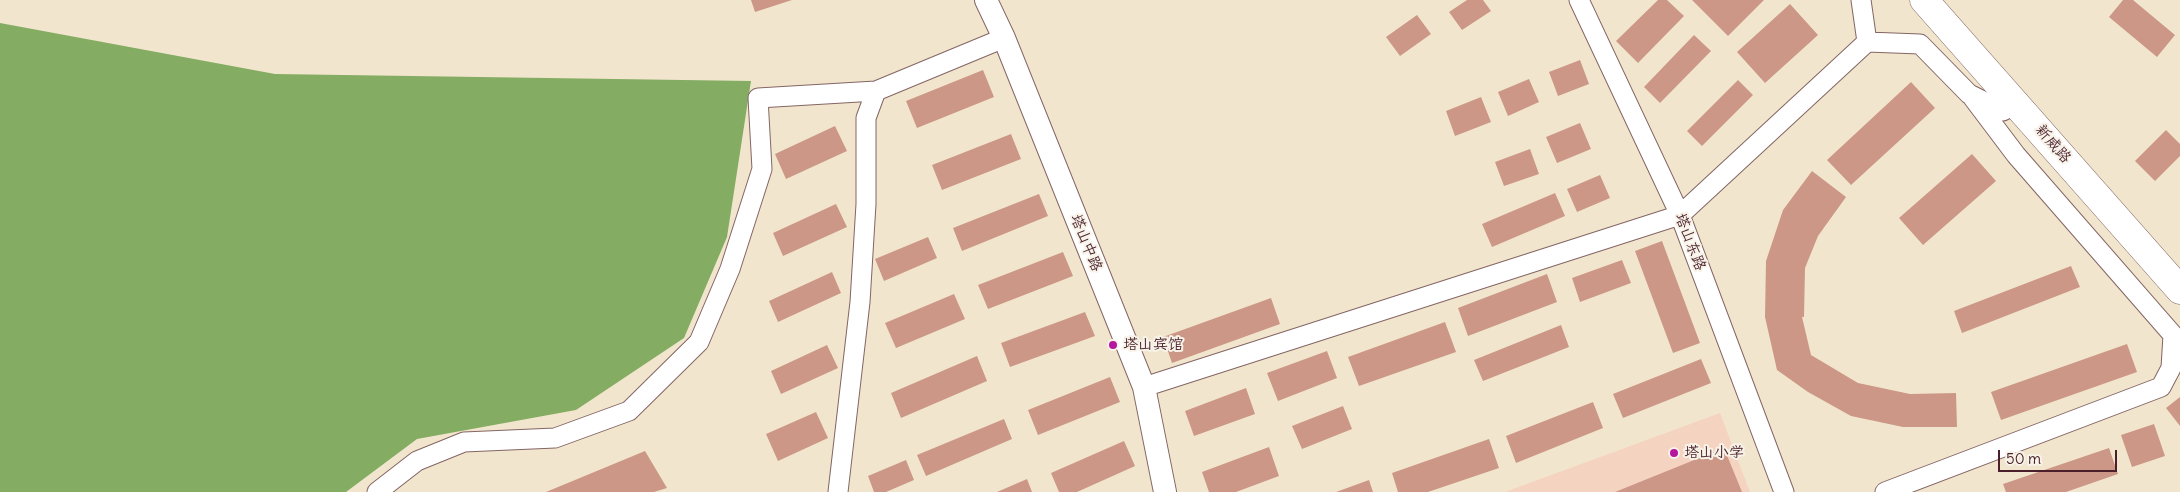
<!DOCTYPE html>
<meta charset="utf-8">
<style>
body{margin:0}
#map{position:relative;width:2180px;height:492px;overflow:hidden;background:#f1e6cd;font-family:Delius,sans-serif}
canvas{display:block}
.scale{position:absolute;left:1998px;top:450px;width:119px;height:22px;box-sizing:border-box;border:2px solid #4a1f2b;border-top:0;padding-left:6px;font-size:15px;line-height:18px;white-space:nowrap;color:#4a1f2b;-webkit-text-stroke:4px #f7f3e8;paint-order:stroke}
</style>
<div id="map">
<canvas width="2180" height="492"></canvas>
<div class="scale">50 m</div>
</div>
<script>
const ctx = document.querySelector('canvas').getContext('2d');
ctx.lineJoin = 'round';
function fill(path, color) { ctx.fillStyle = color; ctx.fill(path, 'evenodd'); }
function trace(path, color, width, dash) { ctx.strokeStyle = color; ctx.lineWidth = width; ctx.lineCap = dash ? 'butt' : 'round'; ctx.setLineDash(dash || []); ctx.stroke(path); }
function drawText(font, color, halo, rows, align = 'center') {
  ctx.font = font + ' Delius,"LXGW WenKai TC",sans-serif'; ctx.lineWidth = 4; ctx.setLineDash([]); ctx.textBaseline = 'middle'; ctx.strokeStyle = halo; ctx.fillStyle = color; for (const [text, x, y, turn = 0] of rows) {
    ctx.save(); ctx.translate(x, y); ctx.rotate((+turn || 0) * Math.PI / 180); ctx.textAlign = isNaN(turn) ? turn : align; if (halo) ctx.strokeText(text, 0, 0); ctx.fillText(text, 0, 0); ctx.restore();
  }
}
fill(new Path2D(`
 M 1720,413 L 1750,492 L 1505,492 Z`), '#f5d3c1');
fill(new Path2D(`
 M 0,23 L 275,74 L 751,81 L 727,237 L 684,338 L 576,410 L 417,439 L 346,492 L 0,492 Z`), '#84ac62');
fill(new Path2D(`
 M 751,0 L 792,0 L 755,12 Z
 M 1467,0 L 1483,0 L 1491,11 L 1462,30 L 1449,12 Z
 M 1658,0 L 1667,0 L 1684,16 L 1638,63 L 1616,41 Z
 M 1692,0 L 1764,0 L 1728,36 Z
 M 2123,0 L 2133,0 L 2175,35 L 2157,57 L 2109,17 Z
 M 1790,4 L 1818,35 L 1765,83 L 1737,52 Z
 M 1417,15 L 1431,34 L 1400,56 L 1386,37 Z
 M 1694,35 L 1711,51 L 1660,103 L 1644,87 Z
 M 1580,60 L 1589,84 L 1558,96 L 1549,72 Z
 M 983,70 L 994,97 L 917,128 L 906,101 Z
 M 1529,79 L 1539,102 L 1508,116 L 1498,92 Z
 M 1738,80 L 1753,95 L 1702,146 L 1687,131 Z
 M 1911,82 L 1935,108 L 1851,185 L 1827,160 Z
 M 1481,97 L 1491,122 L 1455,136 L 1446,111 Z
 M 1580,123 L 1591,149 L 1557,163 L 1546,137 Z
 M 835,126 L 847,151 L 786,179 L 775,154 Z
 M 2166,130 L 2180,144 L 2180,156 L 2155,181 L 2135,161 Z
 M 1011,134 L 1021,159 L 942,190 L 932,165 Z
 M 1530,149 L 1539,174 L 1504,186 L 1495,162 Z
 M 1972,154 L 1996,181 L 1923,245 L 1899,218 Z
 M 1812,171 L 1846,197 L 1818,236 L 1805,268 L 1804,317 L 1802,317 L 1811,355 L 1858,383 L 1910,394 L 1956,393 L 1957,427 L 1903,427 L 1851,416 L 1808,392 L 1777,370 L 1765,317 L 1766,261 L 1783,210 Z
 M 1600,175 L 1610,198 L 1577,212 L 1567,189 Z
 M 1555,193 L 1565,216 L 1492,247 L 1482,224 Z
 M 1039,194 L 1048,216 L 962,251 L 953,228 Z
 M 836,204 L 847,227 L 783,256 L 773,233 Z
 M 928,237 L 937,258 L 884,281 L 875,259 Z
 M 1662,241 L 1700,343 L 1673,353 L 1635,251 Z
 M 1063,252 L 1073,276 L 988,309 L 978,285 Z
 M 1622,260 L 1631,283 L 1580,302 L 1572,278 Z
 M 2071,266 L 2080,287 L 1962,333 L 1954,311 Z
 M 832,272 L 841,293 L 778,322 L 769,301 Z
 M 1547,274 L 1557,302 L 1468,336 L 1458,308 Z
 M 954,294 L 965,319 L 896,348 L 885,323 Z
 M 1271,298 L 1280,324 L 1172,363 L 1163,337 Z
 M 1085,312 L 1095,336 L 1010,367 L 1001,343 Z
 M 1445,322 L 1456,352 L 1359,386 L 1348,357 Z
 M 1561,325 L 1569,347 L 1483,381 L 1474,360 Z
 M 2127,344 L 2137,372 L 2001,420 L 1991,392 Z
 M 827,345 L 838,368 L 781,394 L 771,371 Z
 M 1327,351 L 1337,378 L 1278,401 L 1267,373 Z
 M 977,356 L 987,381 L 901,418 L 891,393 Z
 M 1701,359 L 1711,383 L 1623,418 L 1613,394 Z
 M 1110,377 L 1120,402 L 1038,435 L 1028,410 Z
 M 1246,388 L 1255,414 L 1194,436 L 1185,411 Z
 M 2180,397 L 2180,426 L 2166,408 Z
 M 1593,402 L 1603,428 L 1516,463 L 1506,436 Z
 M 1343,406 L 1352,429 L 1302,449 L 1292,426 Z
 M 816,412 L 828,438 L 778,461 L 766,434 Z
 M 1004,419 L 1012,439 L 926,476 L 917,455 Z
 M 2154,424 L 2165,456 L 2132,467 L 2121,435 Z
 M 1489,439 L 1499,468 L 1428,492 L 1398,492 L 1392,473 Z
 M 1124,441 L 1135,466 L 1077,492 L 1059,492 L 1051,473 Z
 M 1269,447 L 1279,476 L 1236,492 L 1209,492 L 1202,472 Z
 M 1724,448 L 1742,492 L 1615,492 Z
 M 2109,448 L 2118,474 L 2066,492 L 2006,492 L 2003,484 Z
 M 645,451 L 667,488 L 654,492 L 546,492 Z
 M 906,460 L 914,480 L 886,492 L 874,492 L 868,476 Z
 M 1027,479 L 1032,492 L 997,492 Z
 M 1369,480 L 1373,492 L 1336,492 Z`), '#cc9786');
const minor = new Path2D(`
 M 1579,0 L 1680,215 L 1784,492
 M 1861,0 L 1867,42
 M 1144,387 L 1680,215 L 1867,42 L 1920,44 L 1969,94 L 2003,111 L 2016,103
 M 377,492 L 417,461 L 464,442 L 555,438 L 629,411 L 699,342 L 730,269 L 762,169 L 758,98 L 876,91
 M 838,492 L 860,302 L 866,204 L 866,118 L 876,91 L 1004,38
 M 1885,492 L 2161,387 L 2171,368 L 2173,335 L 2016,155 L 1973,98`);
const tertiary = new Path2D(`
 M 986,0 L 1004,38 L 1144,387 L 1165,492`);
const primary = new Path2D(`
 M 1924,0 L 2180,290`);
trace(minor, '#846564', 21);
trace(tertiary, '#846564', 24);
trace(primary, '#846564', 29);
trace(minor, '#fff', 19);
trace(tertiary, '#fff', 22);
trace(primary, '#fff', 28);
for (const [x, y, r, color] of [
 [1113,345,5,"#b5179e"],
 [1674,453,5,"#b5179e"]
]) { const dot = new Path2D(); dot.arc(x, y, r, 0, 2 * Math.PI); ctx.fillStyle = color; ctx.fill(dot); trace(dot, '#f7f3e8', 2); }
drawText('15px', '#4a1f2b', '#f7f3e8', [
 ["新威路",2053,144,49],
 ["塔山东路",1690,242,69],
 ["塔山中路",1086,243,68]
]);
drawText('15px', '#4a1f2b', '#f7f3e8', [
 ["塔山宾馆",1123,345],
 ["塔山小学",1684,453]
], 'left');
</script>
